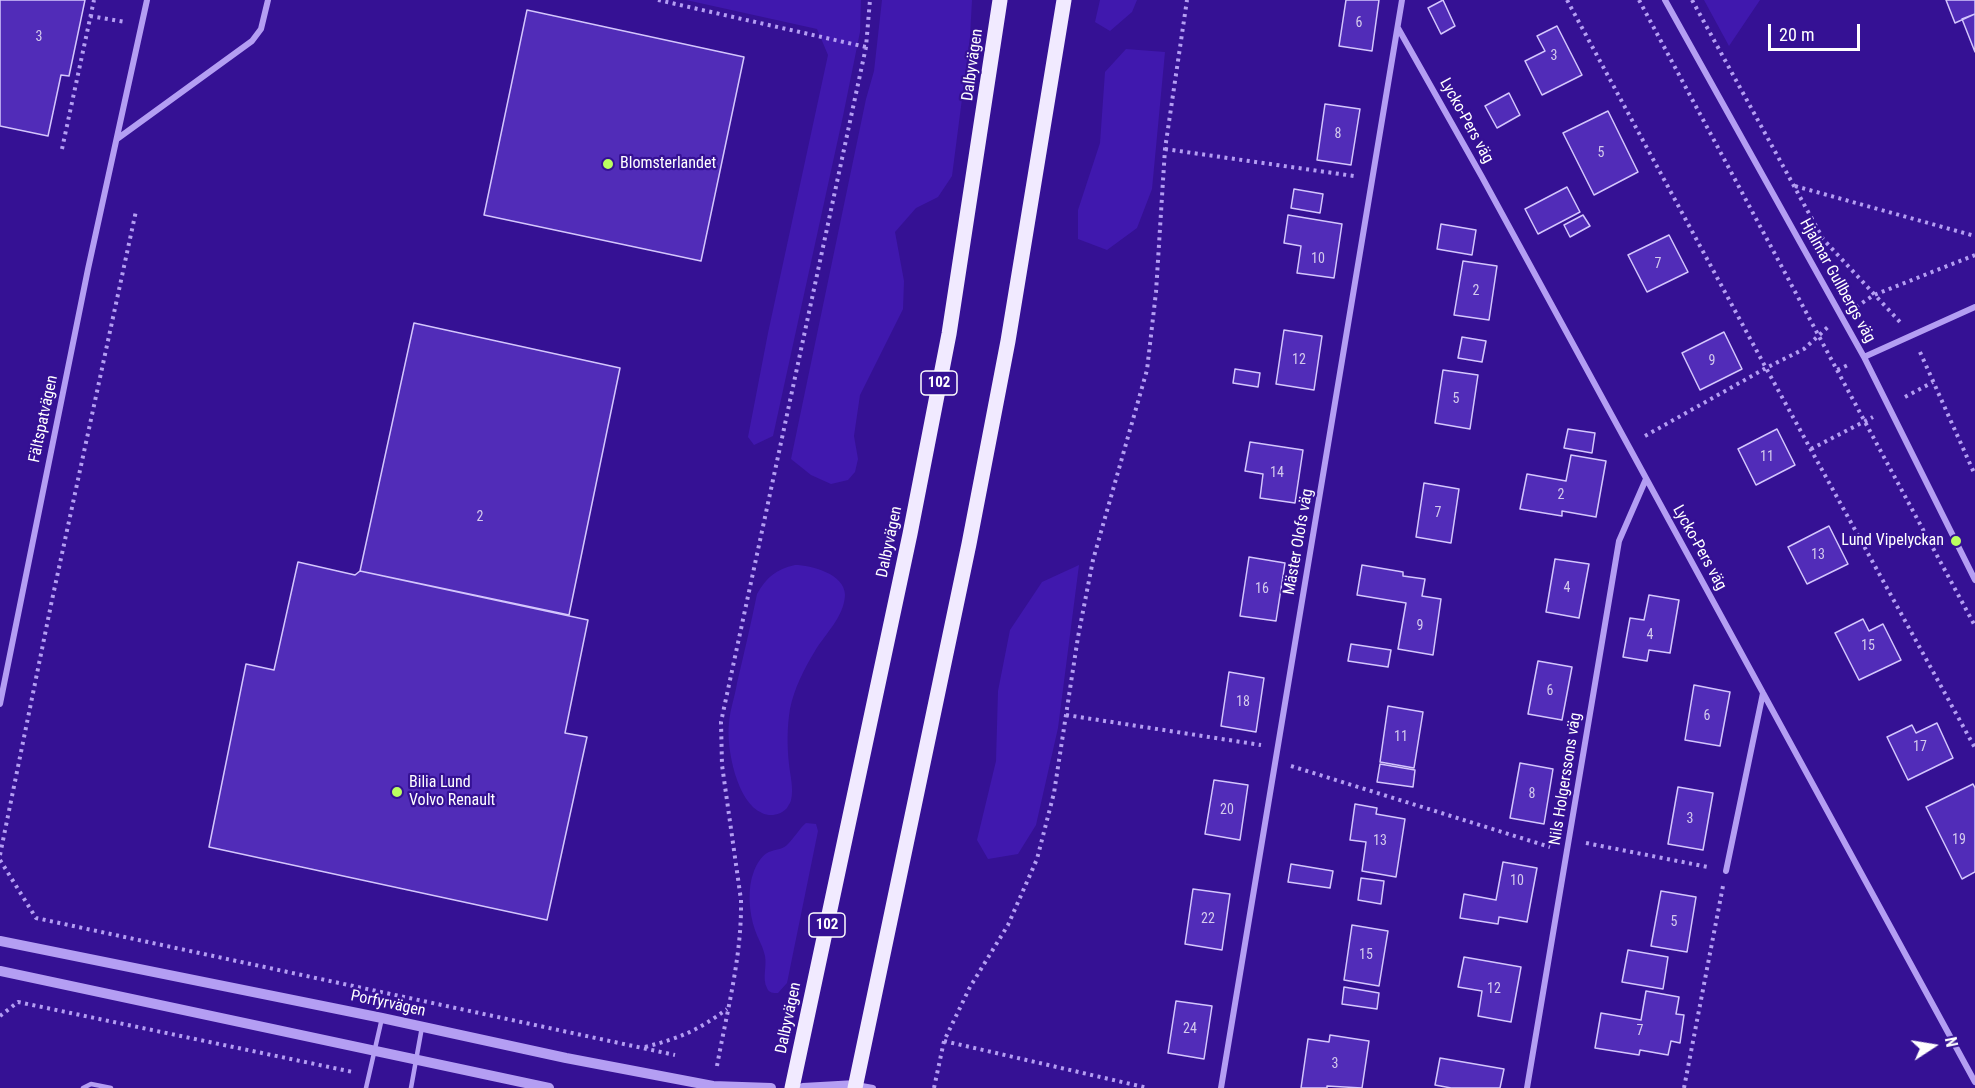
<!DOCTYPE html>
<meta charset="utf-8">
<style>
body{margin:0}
#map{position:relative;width:1975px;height:1088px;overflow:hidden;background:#351194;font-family:"Roboto Condensed",sans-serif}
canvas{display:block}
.north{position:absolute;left:1903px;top:1016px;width:60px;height:60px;-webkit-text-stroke:4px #351194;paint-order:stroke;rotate:78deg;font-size:16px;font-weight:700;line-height:24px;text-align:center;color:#fff}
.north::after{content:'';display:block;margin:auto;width:21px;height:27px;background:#fff;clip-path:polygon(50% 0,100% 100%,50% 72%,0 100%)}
.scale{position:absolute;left:1768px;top:24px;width:92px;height:27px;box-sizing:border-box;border:3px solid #fff;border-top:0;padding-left:8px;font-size:18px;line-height:21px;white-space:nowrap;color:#fff;-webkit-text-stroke:4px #351194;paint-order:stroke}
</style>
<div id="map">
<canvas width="1975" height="1088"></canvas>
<div class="north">N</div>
<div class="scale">20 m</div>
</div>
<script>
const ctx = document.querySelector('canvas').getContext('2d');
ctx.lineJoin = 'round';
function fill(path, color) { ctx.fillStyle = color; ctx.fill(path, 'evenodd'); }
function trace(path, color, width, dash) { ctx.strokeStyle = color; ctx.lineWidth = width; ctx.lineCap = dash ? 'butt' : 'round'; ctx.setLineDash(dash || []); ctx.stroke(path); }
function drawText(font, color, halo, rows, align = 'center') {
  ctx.font = font + ' "Roboto Condensed",sans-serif'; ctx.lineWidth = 4.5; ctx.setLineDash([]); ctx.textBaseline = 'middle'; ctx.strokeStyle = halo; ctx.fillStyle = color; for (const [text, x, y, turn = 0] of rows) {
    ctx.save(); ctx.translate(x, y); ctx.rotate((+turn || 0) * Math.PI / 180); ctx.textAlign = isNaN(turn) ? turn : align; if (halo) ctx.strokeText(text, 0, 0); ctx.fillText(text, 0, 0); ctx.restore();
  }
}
fill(new Path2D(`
 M 686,0 L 861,0 L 860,32 L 843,116 L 773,436 L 754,445 L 748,437 L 768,333 L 828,55 L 817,29 Z
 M 882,0 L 972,0 L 970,37 L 952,176 L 938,197 L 916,208 L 895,232 L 904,281 L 903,309 L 860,395 L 854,436 L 858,459 L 855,472 L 848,480 L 831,484 L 811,475 L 791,459 L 866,99 L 874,71 Z
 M 1100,0 L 1137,0 L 1132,12 L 1110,31 L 1095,22 Z
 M 1704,0 L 1760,0 L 1729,46 Z
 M 1126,49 L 1165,52 L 1152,189 L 1137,228 L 1107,250 L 1078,239 L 1078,210 L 1100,143 L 1105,72 Z
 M 795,565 C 811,565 845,574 845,595 C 844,617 825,634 815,651 C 804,669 794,689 790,709 C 787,727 787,746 789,764 C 790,775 794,789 791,800 C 791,802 788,806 787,808 C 781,815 770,817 762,813 C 737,803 726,748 729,723 C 730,710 735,696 737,683 C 744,653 751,624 757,594 C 766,578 776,569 795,565 Z
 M 1079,565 L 1058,728 L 1036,825 L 1018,854 L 988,859 L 977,840 L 996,761 L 998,691 L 1010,630 L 1042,582 Z
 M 806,823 L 816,824 L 818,831 L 787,983 L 778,993 C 773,993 769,993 767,988 C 762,979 767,966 765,956 C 763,946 758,939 755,930 C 749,913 747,888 754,871 C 757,863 763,853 772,851 C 778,849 783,849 788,844 C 795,837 799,829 806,823 Z`), '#4018ae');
const building = new Path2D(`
 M 0,0 L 85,0 L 69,76 L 61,75 L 48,136 L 0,126 Z
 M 1346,0 L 1379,0 L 1372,51 L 1339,46 Z
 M 1443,0 L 1455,26 L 1441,34 L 1428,8 Z
 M 1946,0 L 1975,0 L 1975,14 L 1955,23 Z
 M 527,10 L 744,57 L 701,261 L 484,215 Z
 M 1975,14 L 1975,52 L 1962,19 Z
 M 1557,26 L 1582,75 L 1542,95 L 1525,61 L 1545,51 L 1537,36 Z
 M 1509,93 L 1520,115 L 1497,128 L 1485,106 Z
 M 1325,104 L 1360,109 L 1351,165 L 1317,160 Z
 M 1608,111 L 1638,172 L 1594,195 L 1563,133 Z
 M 1567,187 L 1580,212 L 1538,234 L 1525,209 Z
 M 1294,189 L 1323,194 L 1320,213 L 1291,208 Z
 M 1288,215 L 1342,224 L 1334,278 L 1297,273 L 1301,246 L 1284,243 Z
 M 1583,215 L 1590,226 L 1570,237 L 1564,225 Z
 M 1441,224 L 1476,230 L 1472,255 L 1437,249 Z
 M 1669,235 L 1688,272 L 1647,292 L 1628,255 Z
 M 1463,261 L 1497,266 L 1489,320 L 1454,315 Z
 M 414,323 L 620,368 L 569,615 L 360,571 Z
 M 1284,330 L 1322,336 L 1314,390 L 1276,384 Z
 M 1724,332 L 1742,369 L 1700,390 L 1682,353 Z
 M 1462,337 L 1486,341 L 1482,362 L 1458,358 Z
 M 1235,369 L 1260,373 L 1258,387 L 1233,383 Z
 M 1443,370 L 1478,375 L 1470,429 L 1435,423 Z
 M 1568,429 L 1595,433 L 1592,453 L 1564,448 Z
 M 1777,429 L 1795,465 L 1756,485 L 1738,449 Z
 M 1250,442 L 1303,450 L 1295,503 L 1260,498 L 1263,474 L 1245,471 Z
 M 1571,455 L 1606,461 L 1596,517 L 1562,511 L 1562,516 L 1520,509 L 1527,474 L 1566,481 Z
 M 1424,483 L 1459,489 L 1451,543 L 1416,537 Z
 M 1829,526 L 1848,564 L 1807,584 L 1788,547 Z
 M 1249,557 L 1285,563 L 1276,621 L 1240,616 Z
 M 1555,559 L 1589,564 L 1579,618 L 1546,612 Z
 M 298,562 L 355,575 L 360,571 L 588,620 L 565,733 L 587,737 L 547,920 L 209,847 L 246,664 L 274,670 Z
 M 1362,565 L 1403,572 L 1403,576 L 1425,579 L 1422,596 L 1441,599 L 1433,655 L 1398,649 L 1406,603 L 1357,595 Z
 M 1649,595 L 1679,600 L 1670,653 L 1649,650 L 1647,661 L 1623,657 L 1630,618 L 1644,620 Z
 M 1863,619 L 1869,631 L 1883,624 L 1901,660 L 1859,680 L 1835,633 Z
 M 1351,644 L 1391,650 L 1388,667 L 1348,661 Z
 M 1538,661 L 1572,667 L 1562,720 L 1528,714 Z
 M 1229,672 L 1264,678 L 1256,732 L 1221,726 Z
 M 1694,685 L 1730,692 L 1720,746 L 1685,740 Z
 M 1388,706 L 1423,712 L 1414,768 L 1380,762 Z
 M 1937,723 L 1953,758 L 1908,780 L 1887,737 L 1912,725 L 1916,733 Z
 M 1520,763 L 1553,769 L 1544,824 L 1510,818 Z
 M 1380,764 L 1415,770 L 1413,787 L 1377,782 Z
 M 1214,780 L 1248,785 L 1240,840 L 1205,834 Z
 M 1973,784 L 1975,788 L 1975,872 L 1962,879 L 1926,807 Z
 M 1678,787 L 1713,793 L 1703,850 L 1668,844 Z
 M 1355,804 L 1377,808 L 1376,814 L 1405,819 L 1396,877 L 1362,871 L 1366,842 L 1350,840 Z
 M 1503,862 L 1537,868 L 1527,922 L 1499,917 L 1498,924 L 1460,918 L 1464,894 L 1496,900 Z
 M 1291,864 L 1333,871 L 1330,888 L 1288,882 Z
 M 1361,878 L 1384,881 L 1381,904 L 1358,900 Z
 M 1193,889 L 1230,894 L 1222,950 L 1185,944 Z
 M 1661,891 L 1696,897 L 1687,952 L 1651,946 Z
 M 1352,925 L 1388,931 L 1379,986 L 1344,980 Z
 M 1628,950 L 1668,957 L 1663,989 L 1622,982 Z
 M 1464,957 L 1521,967 L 1511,1022 L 1478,1016 L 1482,991 L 1458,987 Z
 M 1344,987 L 1379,993 L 1377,1009 L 1342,1004 Z
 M 1646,991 L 1679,997 L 1676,1014 L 1684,1015 L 1680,1043 L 1671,1041 L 1668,1055 L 1640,1050 L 1639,1055 L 1595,1048 L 1601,1013 L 1641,1020 Z
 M 1176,1001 L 1212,1006 L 1204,1059 L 1168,1053 Z
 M 1330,1035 L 1369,1041 L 1362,1088 L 1327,1086 L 1327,1088 L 1301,1088 L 1308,1039 L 1329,1042 Z
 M 1440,1058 L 1504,1069 L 1500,1088 L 1451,1088 L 1435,1085 Z`);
fill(building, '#512cb8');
trace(building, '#d4c6fd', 1.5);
trace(new Path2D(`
 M 658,0 L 866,47
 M 1567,0 L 1766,368 L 1975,748
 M 1639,0 L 1837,370 L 1848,365
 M 1692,0 L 1823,239 L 1900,322
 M 90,16 L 125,22
 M 62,149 L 94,0
 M 1165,149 L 1354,176
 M 1795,186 L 1975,236
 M 1856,307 L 1874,295 L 1975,255
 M 1920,352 L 1975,475
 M 1837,370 L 1975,626
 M 1905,397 L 1933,382
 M 1645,436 L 1766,368 L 1804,349 L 1828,327
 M 1811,449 L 1873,417
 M 1066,715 L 1261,745
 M 1291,766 L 1550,847
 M 1586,843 L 1708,867
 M 0,855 L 52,600 L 136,211
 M 0,860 L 36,918 L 675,1055
 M 0,1016 L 18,1002 L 353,1072
 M 944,1041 L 1148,1088
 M 645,1047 C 680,1038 697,1031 727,1009
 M 717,1066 C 727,1011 742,956 741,900 L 722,765 L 721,722 L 866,47 L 870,0
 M 934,1088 L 944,1041 L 970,987 L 1008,925 L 1037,859 L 1054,793 L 1078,637 L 1093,560 L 1147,370 L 1156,292 L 1165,149 L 1187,0
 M 1684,1088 L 1723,886`), '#b49ef3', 4, [3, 4.5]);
trace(new Path2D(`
 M 83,1088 L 91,1084 L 111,1088
 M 366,1088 L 382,1018
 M 411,1088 L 422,1027`), '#b49ef3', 4.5);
trace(new Path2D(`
 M 1665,0 L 1864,357 L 1975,580
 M 1398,28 L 1482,177 L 1975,1082
 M 117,139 L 252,41 L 261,29 L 268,0
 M 1864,357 L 1975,307
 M 0,704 L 88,269 L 147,0
 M 1726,871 L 1763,693
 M 856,1085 L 873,1088
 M 1221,1088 L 1402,0
 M 1527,1088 L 1619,541 L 1646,479`), '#b49ef3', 6);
trace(new Path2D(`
 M 0,941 L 382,1018 L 566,1058 L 713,1086 L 771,1088
 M 0,971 L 549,1088
 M 803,1088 L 856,1085`), '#b49ef3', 10);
trace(new Path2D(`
 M 792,1088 L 910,534 L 949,334 L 1000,0
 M 855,1088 L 969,544 L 1008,341 L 1064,0`), '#f1eaff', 15);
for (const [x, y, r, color] of [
 [608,164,6,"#bbff60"],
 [1956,541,6,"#bbff60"],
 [397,792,6,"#bbff60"]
]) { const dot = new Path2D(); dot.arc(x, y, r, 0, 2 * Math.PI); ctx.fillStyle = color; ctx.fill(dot); trace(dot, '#351194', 2); }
drawText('14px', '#d4caed', null, [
 ["6",1359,23],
 ["3",39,37],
 ["3",1554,56],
 ["8",1338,134],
 ["5",1601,153],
 ["10",1318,259],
 ["7",1658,264],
 ["2",1476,291],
 ["12",1299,360],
 ["9",1712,361],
 ["5",1456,399],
 ["11",1767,457],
 ["14",1277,473],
 ["2",1561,495],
 ["7",1438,513],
 ["2",480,517],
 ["13",1818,555],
 ["4",1567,588],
 ["16",1262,589],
 ["9",1420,626],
 ["4",1650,635],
 ["15",1868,646],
 ["6",1550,691],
 ["18",1243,702],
 ["6",1707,716],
 ["11",1401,737],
 ["17",1920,747],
 ["8",1532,794],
 ["20",1227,810],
 ["3",1690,819],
 ["19",1959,840],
 ["13",1380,841],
 ["10",1517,881],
 ["22",1208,919],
 ["5",1674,922],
 ["15",1366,955],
 ["12",1494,989],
 ["24",1190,1029],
 ["7",1640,1031],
 ["3",1335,1064]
]);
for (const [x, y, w] of [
 [939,383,36],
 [827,925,36]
]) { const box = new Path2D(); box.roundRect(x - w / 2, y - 12, w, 24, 4.5); ctx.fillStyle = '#351194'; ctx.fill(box); trace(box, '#fff', 1.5); }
drawText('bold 15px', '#fff', null, [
 ["102",939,383],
 ["102",827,925]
]);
drawText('16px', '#fff', '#351194', [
 ["Dalbyvägen",973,65,-82],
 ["Lycko-Pers väg",1466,121,61],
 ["Hjalmar Gullbergs väg",1837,281,61],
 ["Fältspatvägen",44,419,-78],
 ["Dalbyvägen",890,542,-78],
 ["Mäster Olofs väg",1299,542,-80],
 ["Lycko-Pers väg",1699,548,61],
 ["Nils Holgerssons väg",1566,779,-81],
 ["Porfyrvägen",388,1004,12],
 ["Dalbyvägen",789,1018,-78]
]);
drawText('16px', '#fff', '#351194', [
 ["Blomsterlandet",620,164],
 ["Lund Vipelyckan",1944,541,"right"],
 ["Bilia Lund",409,783],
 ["Volvo Renault",409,801]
], 'left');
</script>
